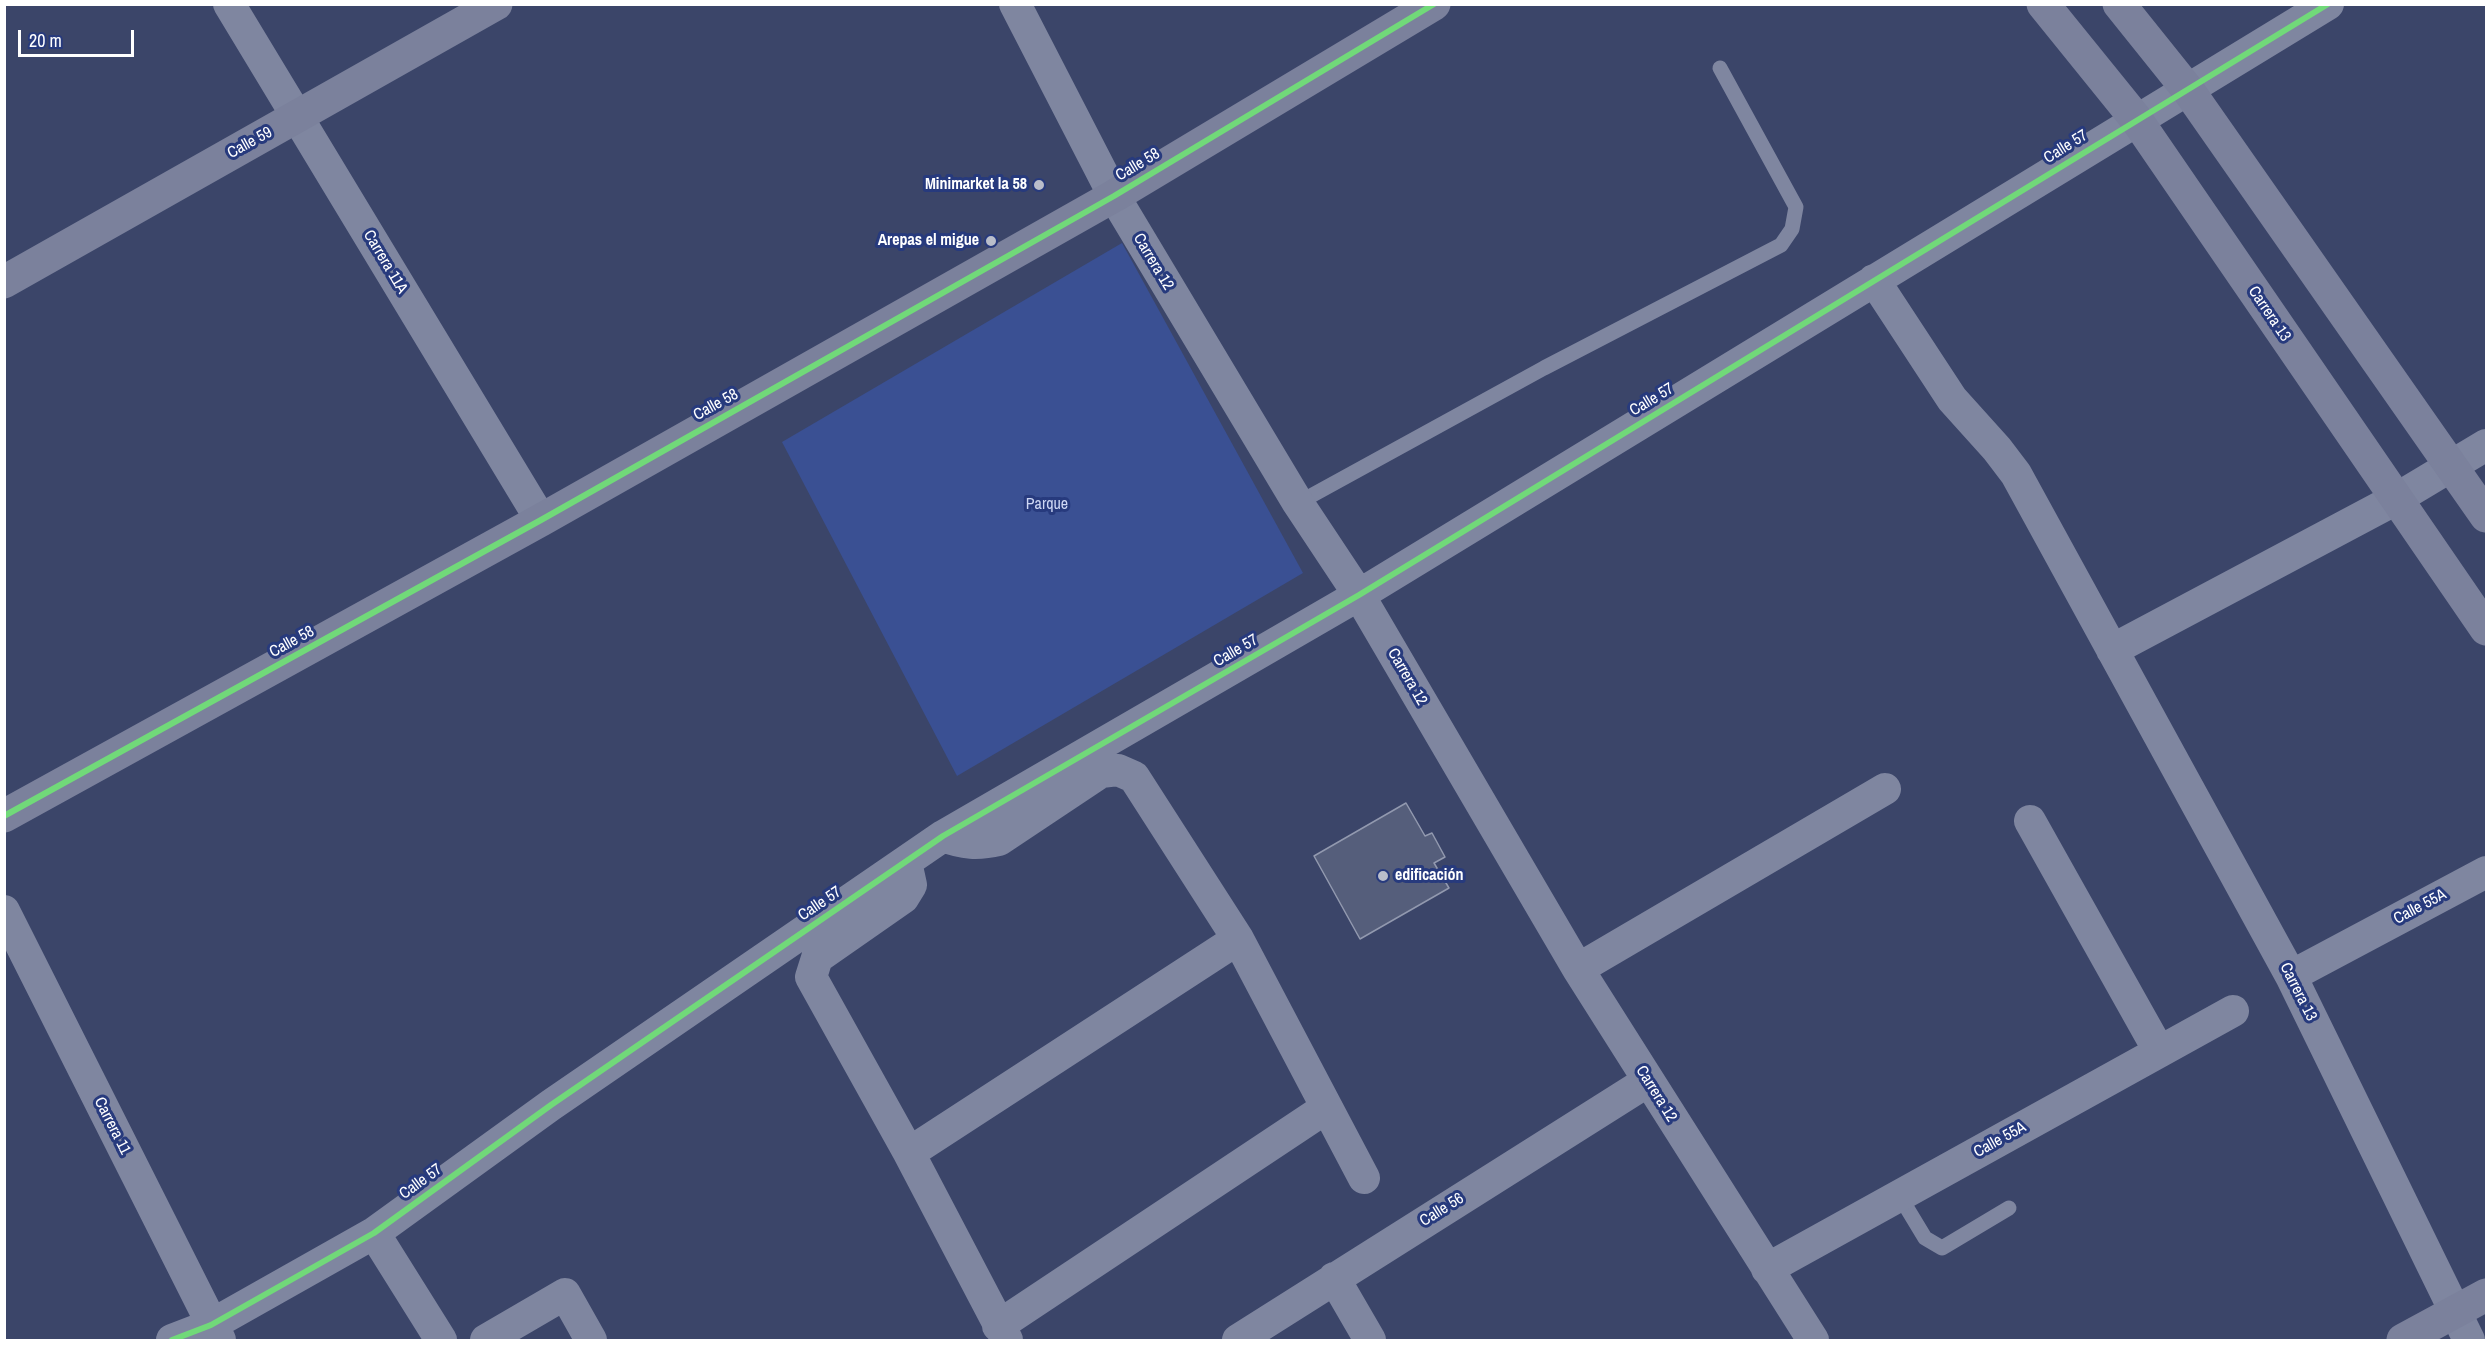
<!DOCTYPE html>
<meta charset="utf-8">
<style>
body{margin:0}
#map{position:relative;width:2491px;height:1345px;overflow:hidden;background:#3b4569;font-family:"Archivo Narrow",sans-serif}
canvas{display:block}
.frame{position:absolute;inset:0;border:6px solid #fff;pointer-events:none}
.scale{position:absolute;left:18px;top:30px;width:116px;height:27px;box-sizing:border-box;border:3px solid #fff;border-top:0;padding-left:8px;font-size:18px;line-height:21px;white-space:nowrap;color:#fff;-webkit-text-stroke:4px #273a7d;paint-order:stroke}
</style>
<div id="map">
<canvas width="2491" height="1345"></canvas>
<div class="frame"></div>
<div class="scale">20 m</div>
</div>
<script>
const ctx = document.querySelector('canvas').getContext('2d');
ctx.lineJoin = 'round';
function fill(path, color) { ctx.fillStyle = color; ctx.fill(path, 'evenodd'); }
function trace(path, color, width, dash) { ctx.strokeStyle = color; ctx.lineWidth = width; ctx.lineCap = dash ? 'butt' : 'round'; ctx.setLineDash(dash || []); ctx.stroke(path); }
function drawText(font, color, halo, rows, align = 'center') {
  ctx.font = font + ' "Archivo Narrow",sans-serif'; ctx.lineWidth = 6; ctx.setLineDash([]); ctx.textBaseline = 'middle'; ctx.strokeStyle = halo; ctx.fillStyle = color; for (const [text, x, y, turn = 0] of rows) {
    ctx.save(); ctx.translate(x, y); ctx.rotate((+turn || 0) * Math.PI / 180); ctx.textAlign = isNaN(turn) ? turn : align; if (halo) ctx.strokeText(text, 0, 0); ctx.fillText(text, 0, 0); ctx.restore();
  }
}
fill(new Path2D(`
 M 1122,243 L 1303,573 L 957,776 L 782,442 Z`), '#3a5093');
const building = new Path2D(`
 M 1406,803 L 1425,836 L 1432,833 L 1445,857 L 1434,863 L 1449,888 L 1360,939 L 1314,856 Z`);
fill(building, '#555e7b');
trace(building, '#9299af', 1.5);
trace(new Path2D(`
 M 1298,503 L 1544,368 L 1781,245 L 1792,229 L 1796,207 L 1720,68
 M 1899,1195 L 1925,1238 L 1942,1248 L 2009,1208`), '#7f86a0', 15);
trace(new Path2D(`
 M 229,4 L 541,520
 M 1015,4 L 1114,196 L 1298,503 L 1359,595 L 1578,969 L 1813,1340
 M 1874,280 L 1952,399 L 1997,449 L 2016,474 L 2291,976 L 2469,1340
 M 2112,650 L 2396,499 L 2486,445
 M 2030,821 L 2159,1051
 M 943,836 C 963,844 978,845 999,840 L 1101,772 L 1118,770 L 1134,777 L 1238,939 L 1364,1178
 M 906,862 L 911,885 L 903,898 L 817,958 L 811,977 L 909,1153 L 1007,1340
 M 4,911 L 220,1340
 M 1578,969 L 1885,789
 M 2291,976 L 2486,872
 M 909,1153 L 1238,939
 M 374,1233 L 441,1340
 M 1767,1269 L 2233,1011
 M 1334,1278 L 1370,1340
 M 998,1326 L 1326,1108
 M 172,1340 L 211,1325 L 374,1233 L 551,1105 L 943,836 L 1359,595 L 2328,4
 M 486,1340 L 565,1294 L 591,1340
 M 1238,1340 L 1648,1081`), '#7f86a0', 32);
trace(new Path2D(`
 M 2043,4 L 2136,119 L 2486,629
 M 2119,4 L 2188,90 L 2486,516
 M 4,282 L 496,4
 M 4,816 L 541,520 L 1114,196 L 1434,4
 M 2403,1340 L 2486,1295`), '#7b819c', 33);
trace(new Path2D(`
 M 4,816 L 541,520 L 1114,196 L 1434,4
 M 172,1340 L 211,1325 L 374,1233 L 551,1105 L 943,836 L 1359,595 L 2328,4`), '#71d979', 6);
for (const [x, y, r, color] of [
 [1039,185,6,"#babeca"],
 [991,241,6,"#babeca"],
 [1383,876,6,"#babeca"]
]) { const dot = new Path2D(); dot.arc(x, y, r, 0, 2 * Math.PI); ctx.fillStyle = color; ctx.fill(dot); trace(dot, '#273a7d', 2); }
drawText('16px', '#fff', '#273a7d', [
 ["Calle 59",250,143,-29],
 ["Calle 57",2066,147,-32],
 ["Calle 58",1138,165,-31],
 ["Carrera 11A",385,262,59],
 ["Carrera 12",1153,262,59],
 ["Carrera 13",2269,314,56],
 ["Calle 57",1652,400,-31],
 ["Calle 58",716,405,-29],
 ["Calle 58",292,642,-29],
 ["Calle 57",1236,651,-30],
 ["Carrera 12",1407,677,60],
 ["Calle 57",820,904,-34],
 ["Calle 55A",2420,907,-28],
 ["Carrera 13",2298,992,63],
 ["Carrera 12",1656,1094,58],
 ["Carrera 11",112,1126,63],
 ["Calle 55A",2000,1140,-29],
 ["Calle 57",421,1182,-36],
 ["Calle 56",1442,1210,-32]
]);
drawText('bold 16px', '#fff', '#273a7d', [
 ["Minimarket la 58",1027,185],
 ["Arepas el migue",979,241],
 ["edificación",1395,876,"left"]
], 'right');
drawText('16px', '#ced7f4', '#273a7d', [
 ["Parque",1047,505]
]);
</script>
